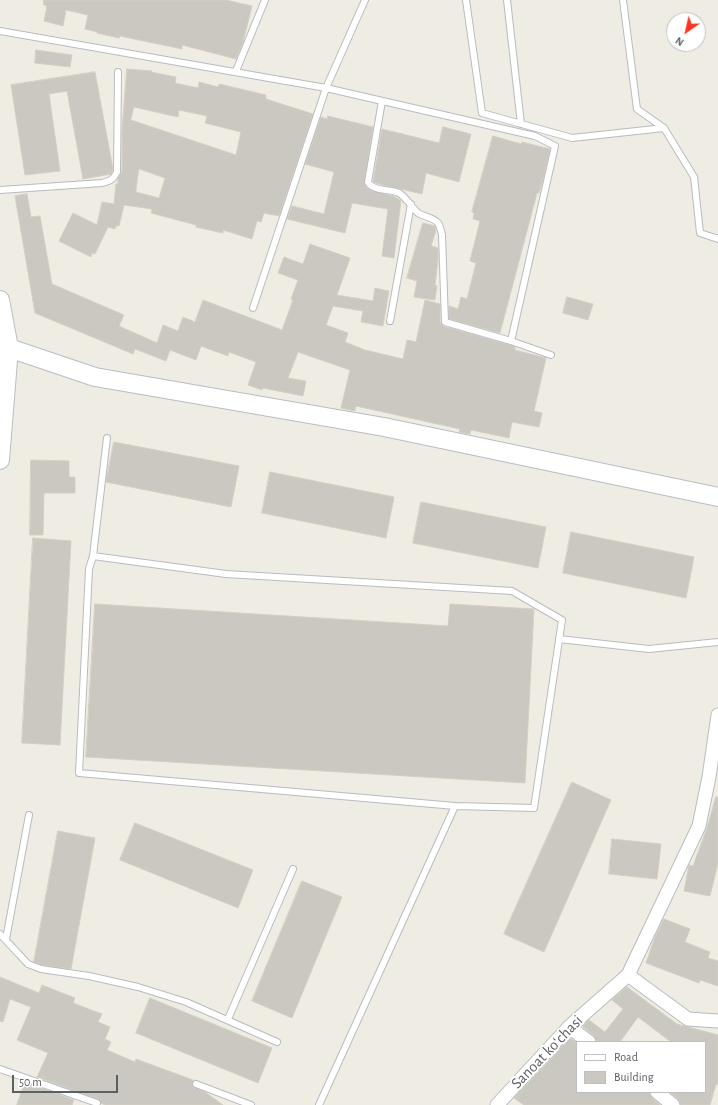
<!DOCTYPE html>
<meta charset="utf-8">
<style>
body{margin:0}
#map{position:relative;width:718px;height:1105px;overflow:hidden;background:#efede3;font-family:"Alegreya Sans",sans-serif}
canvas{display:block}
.legend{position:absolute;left:576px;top:1041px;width:130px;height:52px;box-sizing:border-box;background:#fff;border:1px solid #bdbfc1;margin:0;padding:5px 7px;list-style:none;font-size:12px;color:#5b6065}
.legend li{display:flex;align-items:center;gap:8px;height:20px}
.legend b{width:20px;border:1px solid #bdbfc1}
.north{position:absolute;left:666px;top:12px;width:40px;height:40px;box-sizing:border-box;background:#fff;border:1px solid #bdbfc1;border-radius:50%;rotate:214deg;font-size:11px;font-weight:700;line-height:16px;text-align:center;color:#5b6065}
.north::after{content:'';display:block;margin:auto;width:14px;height:18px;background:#f63923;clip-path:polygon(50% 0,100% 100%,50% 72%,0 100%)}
.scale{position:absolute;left:12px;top:1075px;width:106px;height:18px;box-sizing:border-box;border:2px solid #5b6065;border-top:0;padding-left:5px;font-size:12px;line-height:14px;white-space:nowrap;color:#5b6065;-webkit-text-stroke:3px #fff;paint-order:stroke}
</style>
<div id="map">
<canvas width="718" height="1105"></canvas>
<ul class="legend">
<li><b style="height:5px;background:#fff"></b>Road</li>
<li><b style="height:11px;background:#cac8c0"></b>Building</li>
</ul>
<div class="north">N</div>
<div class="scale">50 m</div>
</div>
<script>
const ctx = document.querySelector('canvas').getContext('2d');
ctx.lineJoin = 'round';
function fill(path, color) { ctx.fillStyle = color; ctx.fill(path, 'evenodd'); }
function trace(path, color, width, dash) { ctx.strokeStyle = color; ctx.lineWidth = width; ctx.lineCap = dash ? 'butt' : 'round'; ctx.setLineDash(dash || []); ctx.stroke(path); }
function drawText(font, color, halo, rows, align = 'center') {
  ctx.font = font + ' "Alegreya Sans",sans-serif'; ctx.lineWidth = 4; ctx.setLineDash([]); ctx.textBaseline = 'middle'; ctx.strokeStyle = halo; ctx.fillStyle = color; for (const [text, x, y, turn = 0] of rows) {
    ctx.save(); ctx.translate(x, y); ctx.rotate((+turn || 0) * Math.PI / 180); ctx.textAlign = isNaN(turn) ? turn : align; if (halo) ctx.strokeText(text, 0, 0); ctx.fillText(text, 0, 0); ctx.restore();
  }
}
const building = new Path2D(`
 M 44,0 L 226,0 L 252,6 L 243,42 L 236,59 L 182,45 L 182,49 L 120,36 L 119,38 L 97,33 L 97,32 L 85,29 L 88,15 L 66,10 L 63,26 L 44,21 L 47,6 L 44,5 Z
 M 36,50 L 72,55 L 70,67 L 35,63 Z
 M 127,69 L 152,71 L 151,72 L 176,77 L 175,83 L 198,88 L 199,82 L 218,87 L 219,84 L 266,95 L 266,99 L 313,114 L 279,216 L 264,213 L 261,222 L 257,221 L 252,239 L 223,230 L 223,233 L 196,227 L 196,225 L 151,213 L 152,209 L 124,205 L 119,226 L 116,226 L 115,229 L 108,227 L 95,254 L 92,253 L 91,257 L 59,241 L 73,213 L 97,225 L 102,202 L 114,204 L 116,184 L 118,184 L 118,178 L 122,172 L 122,132 ZM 134,107 L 178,117 L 179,110 L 207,116 L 205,123 L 241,132 L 236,155 L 131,120 ZM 139,169 L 165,178 L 159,198 L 136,192 Z
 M 95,72 L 113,169 L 111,174 L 83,179 L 67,91 L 49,94 L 60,171 L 25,175 L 11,85 Z
 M 328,116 L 373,127 L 364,183 L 367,188 L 372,191 L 394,196 L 401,201 L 394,258 L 382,256 L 388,209 L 352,203 L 345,233 L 287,219 L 292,206 L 324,214 L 334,172 L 305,164 L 321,117 L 327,119 Z
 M 443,127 L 471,134 L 459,182 L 426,173 L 422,194 L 379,184 L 373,182 L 382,129 L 439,143 Z
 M 493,136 L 521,144 L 522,142 L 550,149 L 543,179 L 539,193 L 537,193 L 500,333 L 449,319 L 449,306 L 458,309 L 461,297 L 467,299 L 476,263 L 470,261 L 480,221 L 473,219 L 474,213 L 472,212 Z
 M 27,194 L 31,217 L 40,216 L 52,284 L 124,315 L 119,326 L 157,343 L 163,325 L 178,331 L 183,317 L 195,322 L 203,300 L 282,330 L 293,300 L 291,299 L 298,280 L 278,273 L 284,257 L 303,264 L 310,244 L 350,258 L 337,295 L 373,301 L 375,288 L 389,291 L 383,326 L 361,322 L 363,311 L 333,306 L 326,325 L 348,333 L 345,342 L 365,350 L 403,359 L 407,340 L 416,342 L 425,300 L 440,304 L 440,322 L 443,326 L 510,345 L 515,347 L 515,350 L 546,358 L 534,411 L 542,413 L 539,427 L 512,422 L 509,438 L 471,430 L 470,434 L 459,432 L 460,429 L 356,406 L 355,411 L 341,408 L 350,370 L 298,352 L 288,378 L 306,381 L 303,396 L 263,388 L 262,390 L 248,385 L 256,362 L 229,352 L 228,356 L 201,346 L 196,360 L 170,350 L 166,361 L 135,349 L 133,354 L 35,313 L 15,196 Z
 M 423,223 L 435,226 L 436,230 L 431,246 L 438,248 L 438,260 L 435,285 L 437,286 L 435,300 L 414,297 L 417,281 L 407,278 Z
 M 567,297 L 593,304 L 588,320 L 563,313 Z
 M 114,442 L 239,466 L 231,507 L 106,482 Z
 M 31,460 L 69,461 L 69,477 L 75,477 L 75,493 L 44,493 L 43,535 L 30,535 Z
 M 270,472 L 394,497 L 386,538 L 262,513 Z
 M 421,502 L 546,527 L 538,568 L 413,543 Z
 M 571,532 L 694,557 L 686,598 L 563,573 Z
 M 33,538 L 71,541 L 60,745 L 22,743 Z
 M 95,604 L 448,626 L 450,604 L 534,609 L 525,783 L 86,757 Z
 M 572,782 L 611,800 L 544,952 L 504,934 Z
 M 716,797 L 718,797 L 718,863 L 710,896 L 684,891 L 689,865 L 693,866 L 707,828 Z
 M 135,823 L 253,870 L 238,908 L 120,860 Z
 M 58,831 L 95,838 L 71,969 L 42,965 L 34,962 Z
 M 612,839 L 661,844 L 657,879 L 609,874 Z
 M 302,881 L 342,897 L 292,1018 L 252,1001 Z
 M 664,919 L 690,929 L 685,942 L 710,952 L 708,958 L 718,961 L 718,986 L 700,980 L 699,983 L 646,963 L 655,937 Z
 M 0,977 L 39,993 L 42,985 L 75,998 L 73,1003 L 102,1014 L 98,1022 L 110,1027 L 105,1039 L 111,1042 L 107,1050 L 135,1062 L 136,1059 L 193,1080 L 192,1084 L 193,1087 L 205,1092 L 223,1105 L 105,1105 L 101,1103 L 98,1099 L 37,1077 L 48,1053 L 17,1040 L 31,1007 L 10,999 L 3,1022 L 0,1021 Z
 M 627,987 L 677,1024 L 718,1035 L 718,1085 L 716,1084 L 710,1105 L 681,1105 L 678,1099 L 670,1092 L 705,1092 L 705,1042 L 671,1042 L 638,1017 L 620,1042 L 597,1042 L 594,1036 L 582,1026 L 589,1020 L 605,1032 L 623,1009 L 612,1000 Z
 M 150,998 L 272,1048 L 258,1083 L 136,1033 Z
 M 570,1038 L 577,1043 L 577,1092 L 649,1092 L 652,1098 L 660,1105 L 524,1105 L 514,1098 Z
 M 25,1082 L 74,1100 L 72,1105 L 17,1105 Z`);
fill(building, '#cac8c0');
trace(building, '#d5cfc1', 1);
const lane = new Path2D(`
 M 466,0 L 482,113 L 572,138 L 664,128
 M 507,0 L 521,124
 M 623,0 L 637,109 L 664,128 L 694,177 L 700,233 L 718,239
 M 0,31 L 326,88 L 535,136 L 555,146 L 511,341 L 445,322 L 442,235 C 441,231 440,226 438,223 C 433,217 424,217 418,213 C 411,207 407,198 399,193 C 389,188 373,192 368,182 L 382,101
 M 236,71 L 265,0
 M 0,190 L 102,183 C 110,181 113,180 117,172 L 118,72
 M 253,308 L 326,88 L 365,0
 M 390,321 L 411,204
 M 511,341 L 551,355
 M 107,438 L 93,556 L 89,569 L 79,773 L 455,806 L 319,1105
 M 93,556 L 226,574 L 512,591 L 562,620 L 534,808 L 455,806
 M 559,639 L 649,649 L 718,642
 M 0,934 L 28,964 L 41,969 L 89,976 L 138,987 L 186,1002 L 277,1042
 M 6,939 L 29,815
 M 228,1019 L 293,869
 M 0,1069 L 97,1103
 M 196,1084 L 251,1105`);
const street = new Path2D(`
 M 628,975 L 699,826 L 709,777 L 718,715
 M 569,1027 L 589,1042
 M 657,1092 L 673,1105
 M 497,1105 L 569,1027 L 628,975 L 688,1019 L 718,1021`);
const secondary = new Path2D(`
 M 0,300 L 9,348 L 0,460
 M 9,348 L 95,377 L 384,427 L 718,497`);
trace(lane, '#b8bbc1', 8);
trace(street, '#b8bbc1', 15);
trace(secondary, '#b9bdc3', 20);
trace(lane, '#fff', 6);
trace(street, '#fff', 13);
trace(secondary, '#fff', 18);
drawText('16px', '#5b6065', '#fff', [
 ["Sanoat koʻchasi",547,1052,-46]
]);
</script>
